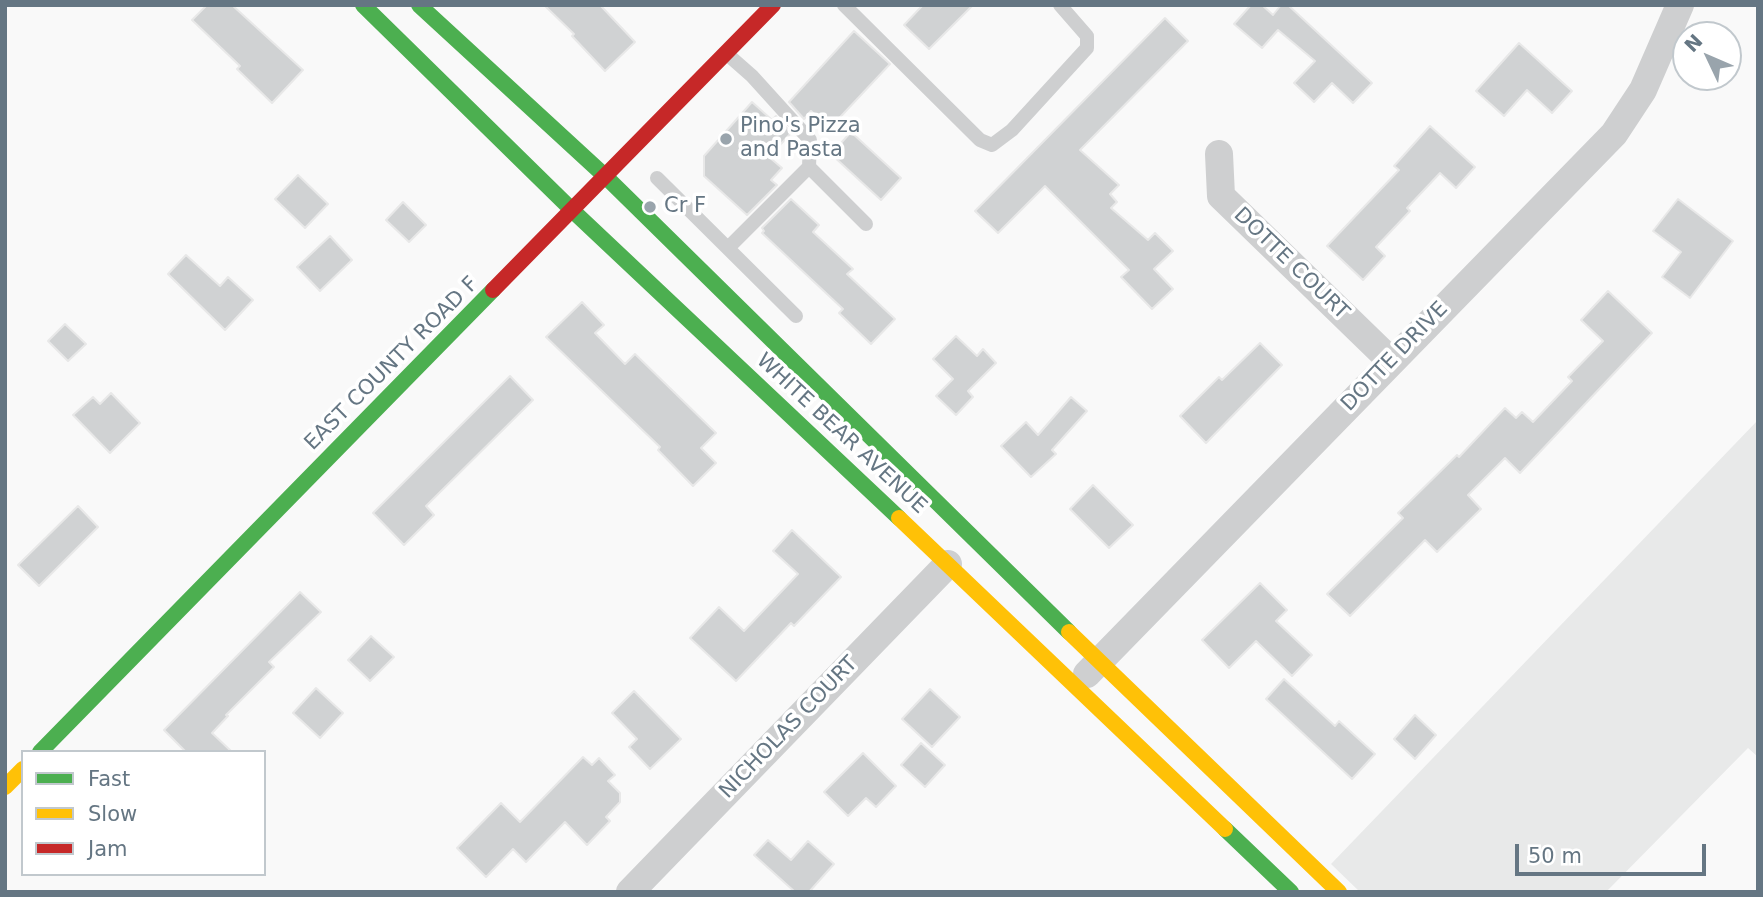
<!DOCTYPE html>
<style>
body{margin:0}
#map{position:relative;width:1763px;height:897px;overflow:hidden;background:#f9f9f9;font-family:"DejaVu Sans",sans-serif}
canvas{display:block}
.frame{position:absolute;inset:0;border:7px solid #657683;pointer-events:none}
.legend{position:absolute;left:21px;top:750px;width:245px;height:126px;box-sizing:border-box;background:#fff;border:2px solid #c1c8cd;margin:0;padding:9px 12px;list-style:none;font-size:21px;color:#657683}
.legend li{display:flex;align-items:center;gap:14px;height:35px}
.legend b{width:35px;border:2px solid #c1c8cd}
.north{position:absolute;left:1672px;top:21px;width:70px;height:70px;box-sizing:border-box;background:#fff;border:2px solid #c1c8cd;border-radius:50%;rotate:314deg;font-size:19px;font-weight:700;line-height:28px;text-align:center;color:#657683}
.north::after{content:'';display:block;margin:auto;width:24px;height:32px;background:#99a4ac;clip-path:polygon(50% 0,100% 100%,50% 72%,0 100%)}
.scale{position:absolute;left:1515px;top:844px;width:191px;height:32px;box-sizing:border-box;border:4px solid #657683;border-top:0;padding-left:9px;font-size:21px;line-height:24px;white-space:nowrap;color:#657683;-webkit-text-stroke:5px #fff;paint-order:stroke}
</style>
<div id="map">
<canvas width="1763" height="897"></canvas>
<div class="frame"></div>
<ul class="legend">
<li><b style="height:9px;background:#4caf50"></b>Fast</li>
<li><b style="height:9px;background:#ffc107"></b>Slow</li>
<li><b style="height:9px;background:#c62828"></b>Jam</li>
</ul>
<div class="north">N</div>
<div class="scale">50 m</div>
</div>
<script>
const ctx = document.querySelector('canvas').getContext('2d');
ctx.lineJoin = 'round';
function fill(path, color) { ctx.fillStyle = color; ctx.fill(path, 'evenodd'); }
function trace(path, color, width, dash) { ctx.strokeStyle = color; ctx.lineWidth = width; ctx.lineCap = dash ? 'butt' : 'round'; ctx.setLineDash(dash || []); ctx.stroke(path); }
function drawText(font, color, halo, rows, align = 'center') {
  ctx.font = font + ' "DejaVu Sans",sans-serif'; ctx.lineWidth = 7; ctx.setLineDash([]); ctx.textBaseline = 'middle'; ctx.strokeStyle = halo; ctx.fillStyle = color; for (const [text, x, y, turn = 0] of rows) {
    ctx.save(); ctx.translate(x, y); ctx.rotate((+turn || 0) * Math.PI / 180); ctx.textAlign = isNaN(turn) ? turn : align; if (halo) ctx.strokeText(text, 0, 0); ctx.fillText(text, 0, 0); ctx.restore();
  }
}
fill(new Path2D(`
 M 1758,420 L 1758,757 L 1748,748 L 1606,892 L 1360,892 L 1331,864 Z`), '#e8e9e9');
const building = new Path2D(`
 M 207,5 L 232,5 L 303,70 L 272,103 L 237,69 L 240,66 L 192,20 Z
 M 544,5 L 600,5 L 635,42 L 605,71 L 572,36 L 574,34 Z
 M 923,5 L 973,5 L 929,49 L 904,25 Z
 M 1251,5 L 1262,5 L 1273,15 L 1281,5 L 1288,5 L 1372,83 L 1353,103 L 1332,83 L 1314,102 L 1294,83 L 1315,61 L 1278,30 L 1262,48 L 1234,24 Z
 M 1165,18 L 1188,41 L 1080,150 L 1119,185 L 1110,194 L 1117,202 L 1111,208 L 1148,240 L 1155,233 L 1173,251 L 1154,269 L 1173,289 L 1152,309 L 1121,277 L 1129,270 L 1045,186 L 998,233 L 975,211 Z
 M 854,31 L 890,64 L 829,129 L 811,111 L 804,119 L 789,102 Z
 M 1519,43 L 1572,91 L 1552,113 L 1527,90 L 1504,116 L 1476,91 Z
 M 752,102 L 772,120 L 776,116 L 791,133 L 769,157 L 782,168 L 771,180 L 777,185 L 747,215 L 704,176 L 704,156 Z
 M 1430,126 L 1475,167 L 1456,188 L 1440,173 L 1407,208 L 1410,211 L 1376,247 L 1385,256 L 1363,280 L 1327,246 L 1399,170 L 1394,166 Z
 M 851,132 L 901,178 L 881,200 L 831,154 Z
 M 298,175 L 328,204 L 305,228 L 275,199 Z
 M 791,199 L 819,225 L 813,232 L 853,269 L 847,274 L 895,319 L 871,344 L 839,313 L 843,309 L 762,233 L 764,231 L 762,228 Z
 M 1678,199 L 1733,241 L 1690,298 L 1662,277 L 1681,252 L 1653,231 Z
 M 403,202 L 426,225 L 409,242 L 386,220 Z
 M 330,236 L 352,260 L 320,291 L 297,267 Z
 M 186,255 L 220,286 L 228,277 L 253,300 L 225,330 L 168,274 Z
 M 1608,291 L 1652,333 L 1520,473 L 1505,458 L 1468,495 L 1481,509 L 1437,552 L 1425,540 L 1350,616 L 1327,594 L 1403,518 L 1398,513 L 1457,455 L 1459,457 L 1505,408 L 1516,418 L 1522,412 L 1533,422 L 1572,381 L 1568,377 L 1603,341 L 1581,320 Z
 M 582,302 L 604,325 L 595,333 L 625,364 L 635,354 L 716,433 L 701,448 L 716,463 L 693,486 L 658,450 L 660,447 L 546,337 Z
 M 65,324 L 86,344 L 68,361 L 48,341 Z
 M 956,336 L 977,356 L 983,349 L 996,363 L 968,391 L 973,397 L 956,415 L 936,396 L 953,379 L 933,359 Z
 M 1260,343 L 1282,365 L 1206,443 L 1180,416 L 1219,377 L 1222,380 Z
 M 510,376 L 533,400 L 426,506 L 434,515 L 404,545 L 373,513 Z
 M 111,393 L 140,423 L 110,453 L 73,415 L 93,397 L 100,404 Z
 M 1071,397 L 1087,411 L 1052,450 L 1056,454 L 1031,477 L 1001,446 L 1026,422 L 1038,435 Z
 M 1093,485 L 1133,525 L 1109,548 L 1070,509 Z
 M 78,506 L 98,527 L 39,586 L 18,565 Z
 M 792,530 L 841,577 L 794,626 L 791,623 L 736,681 L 690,638 L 719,607 L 744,631 L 798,574 L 773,551 Z
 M 1260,583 L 1287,610 L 1276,621 L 1312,655 L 1292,676 L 1256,641 L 1229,668 L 1202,640 Z
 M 300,592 L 321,612 L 269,662 L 274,667 L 226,715 L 228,716 L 212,733 L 232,752 L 186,752 L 164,730 Z
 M 371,636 L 394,657 L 370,681 L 348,660 Z
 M 1284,679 L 1335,726 L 1339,721 L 1375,754 L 1352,779 L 1266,699 Z
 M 316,688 L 343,713 L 320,738 L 293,713 Z
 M 930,689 L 960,717 L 932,747 L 902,719 Z
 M 634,691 L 681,739 L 650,769 L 629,747 L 637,739 L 612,713 Z
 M 1415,715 L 1436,735 L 1415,759 L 1394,739 Z
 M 921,743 L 945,765 L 925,787 L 901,765 Z
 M 863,753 L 896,786 L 876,807 L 866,798 L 848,816 L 824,792 Z
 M 583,757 L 592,765 L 599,758 L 615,775 L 608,781 L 620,793 L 620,802 L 606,817 L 610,821 L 587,845 L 565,822 L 526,862 L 513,849 L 486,877 L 457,848 L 501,803 L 520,822 Z
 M 768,840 L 791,860 L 808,841 L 834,864 L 809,892 L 795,892 L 754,855 Z`);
fill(building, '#d0d2d3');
trace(building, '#e8e8e8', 2);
trace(new Path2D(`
 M 844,5 L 980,140 L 992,145 L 1012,130 L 1087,48 L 1087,36 L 1060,5
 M 727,54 L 752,76 L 810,140 L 809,167 L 866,224
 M 657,178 L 796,316
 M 728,248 L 809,167`), '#cecfd0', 14);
trace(new Path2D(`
 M 1219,154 L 1221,196 L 1391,361
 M 1087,674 L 1614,134 L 1643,90 L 1680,5
 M 630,892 L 948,564`), '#cecfd0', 28);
trace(new Path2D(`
 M 363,5 L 573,211 L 899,518
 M 419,5 L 606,177 L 1069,632
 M 40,752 L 493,290
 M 1225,829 L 1291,892`), '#4caf50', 16);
trace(new Path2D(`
 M 899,518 L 1225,829
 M 1069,632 L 1339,892
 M 5,787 L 23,769`), '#ffc107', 16);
trace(new Path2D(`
 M 493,290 L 773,5`), '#c62828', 16);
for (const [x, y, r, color] of [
 [726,139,7,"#99a4ac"],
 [650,207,7,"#99a4ac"]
]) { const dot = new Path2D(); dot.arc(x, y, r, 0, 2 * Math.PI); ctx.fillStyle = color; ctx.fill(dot); trace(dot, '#fff', 2.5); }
drawText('21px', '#657683', '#fff', [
 ["Pino's Pizza",740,127],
 ["and Pasta",740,151],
 ["Cr F",664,207]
], 'left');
drawText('21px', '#657683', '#fff', [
 ["DOTTE COURT",1291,264,44],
 ["DOTTE DRIVE",1395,357,-46],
 ["EAST COUNTY ROAD F",392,364,-45],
 ["WHITE BEAR AVENUE",841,434,43],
 ["NICHOLAS COURT",789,728,-46]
]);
</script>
